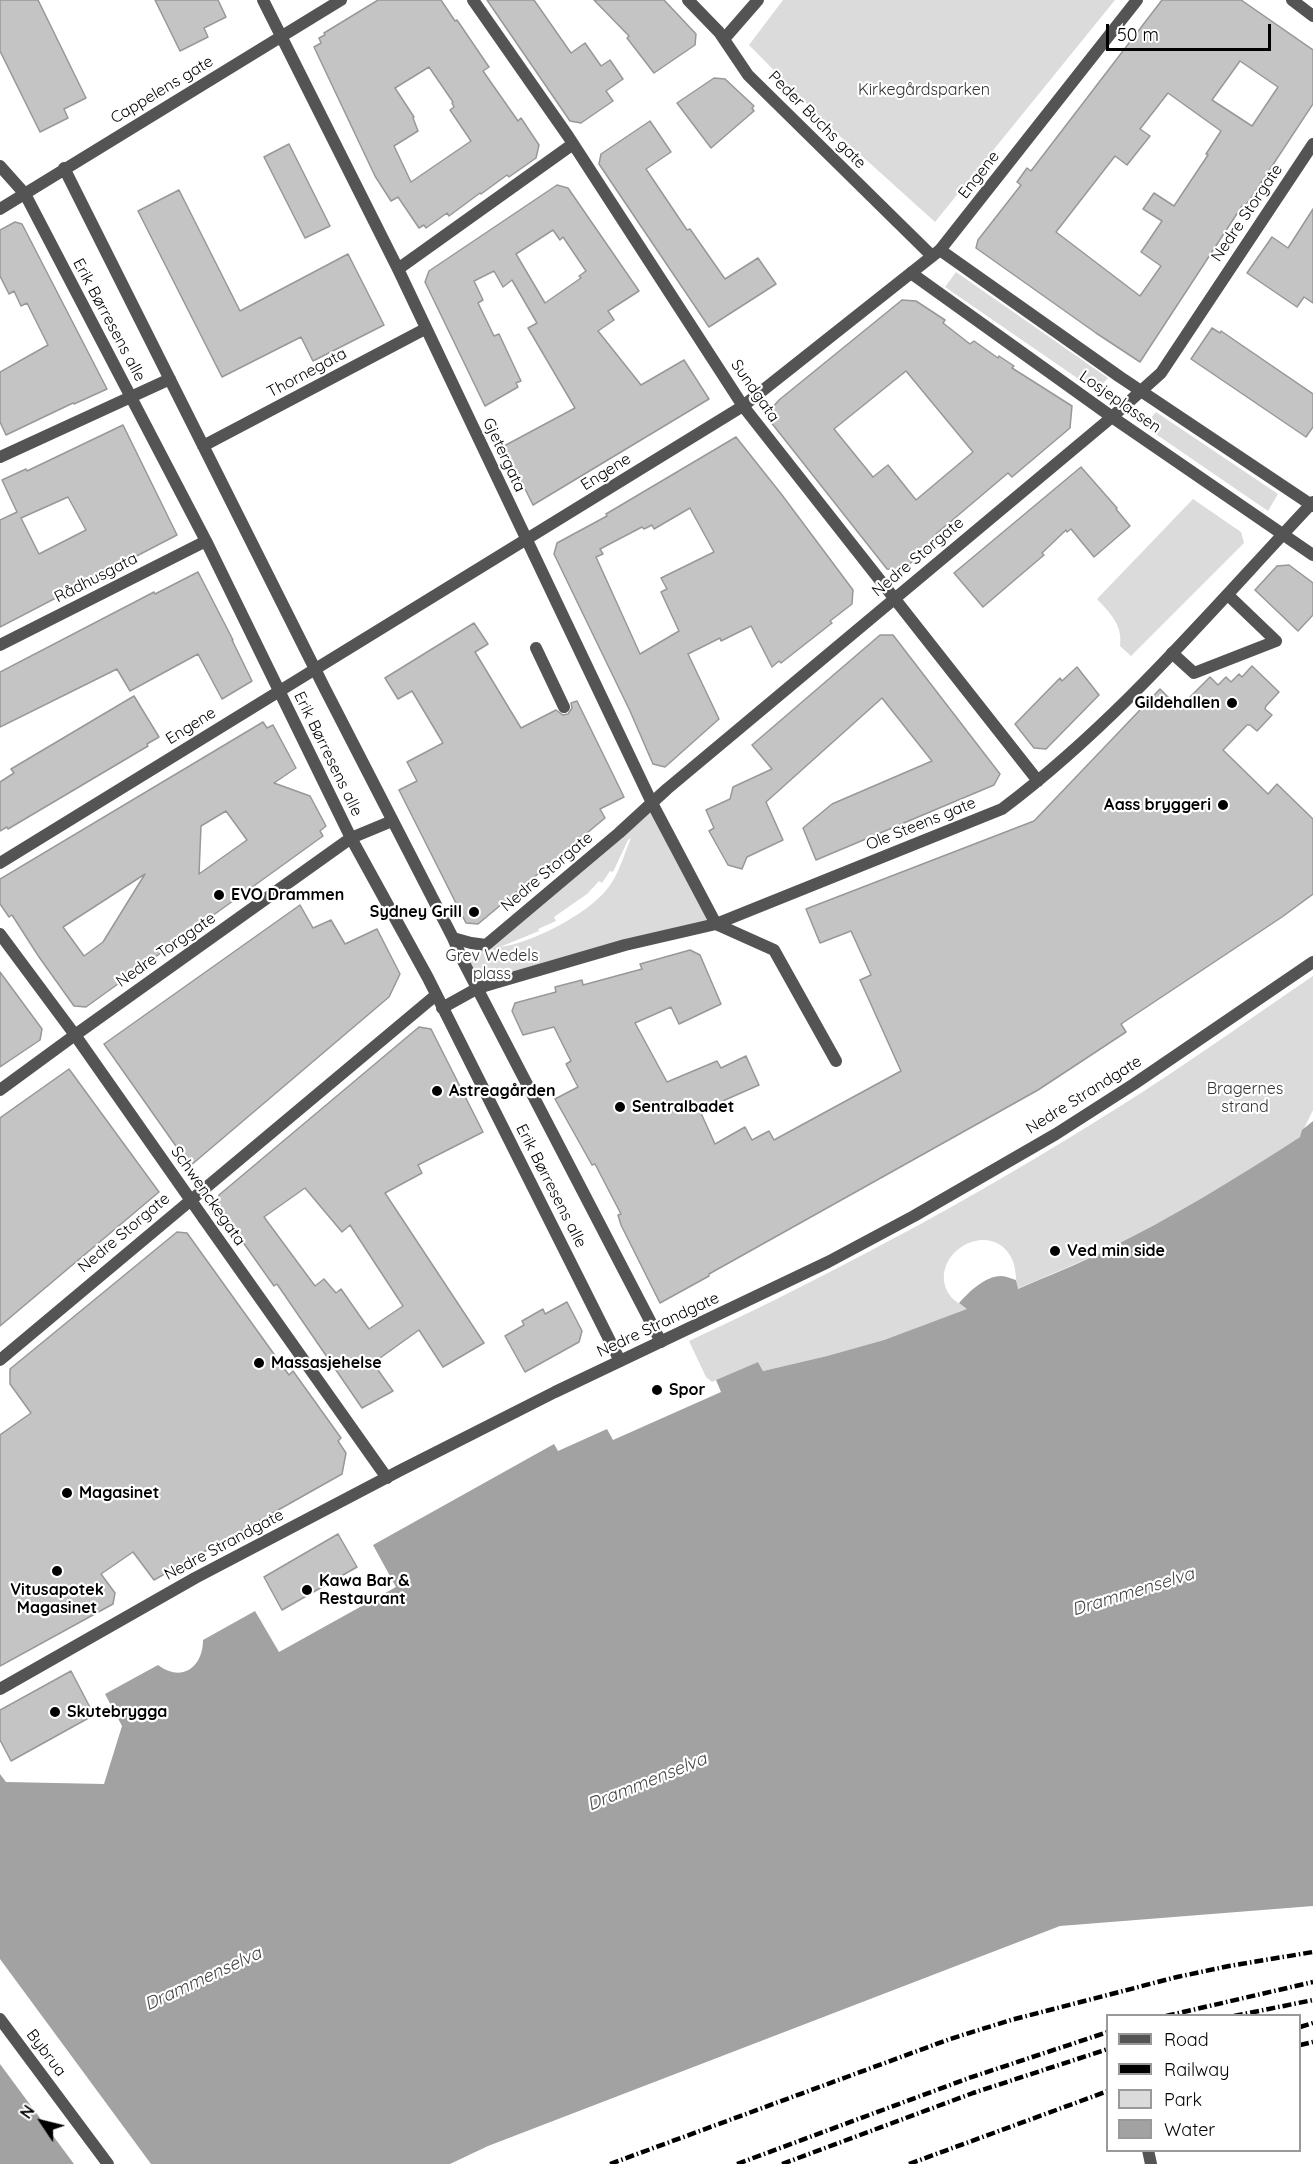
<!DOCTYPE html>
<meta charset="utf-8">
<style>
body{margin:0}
#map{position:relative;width:1313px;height:2164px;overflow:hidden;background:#fff;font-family:Quicksand,sans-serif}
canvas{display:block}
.legend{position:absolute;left:1106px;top:2014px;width:195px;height:138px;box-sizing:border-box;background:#fff;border:2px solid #999;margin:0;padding:8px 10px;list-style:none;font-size:18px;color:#000}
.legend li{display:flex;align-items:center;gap:12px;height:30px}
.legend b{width:30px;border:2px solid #999}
.north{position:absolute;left:12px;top:2092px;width:60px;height:60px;-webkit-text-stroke:4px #fff;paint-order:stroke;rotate:305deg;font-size:16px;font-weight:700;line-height:24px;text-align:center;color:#000}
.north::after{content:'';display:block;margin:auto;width:21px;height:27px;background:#000;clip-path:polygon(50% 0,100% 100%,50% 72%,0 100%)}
.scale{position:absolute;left:1106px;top:24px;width:165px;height:27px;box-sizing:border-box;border:3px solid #000;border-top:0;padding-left:8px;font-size:18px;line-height:21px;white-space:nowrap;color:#000;-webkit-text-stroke:4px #fff;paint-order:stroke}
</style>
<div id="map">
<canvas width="1313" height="2164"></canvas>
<ul class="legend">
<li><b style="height:8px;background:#545454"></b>Road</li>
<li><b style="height:8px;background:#000"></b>Railway</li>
<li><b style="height:16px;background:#dbdbdb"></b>Park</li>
<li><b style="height:16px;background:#a2a2a2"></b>Water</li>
</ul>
<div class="north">N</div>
<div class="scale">50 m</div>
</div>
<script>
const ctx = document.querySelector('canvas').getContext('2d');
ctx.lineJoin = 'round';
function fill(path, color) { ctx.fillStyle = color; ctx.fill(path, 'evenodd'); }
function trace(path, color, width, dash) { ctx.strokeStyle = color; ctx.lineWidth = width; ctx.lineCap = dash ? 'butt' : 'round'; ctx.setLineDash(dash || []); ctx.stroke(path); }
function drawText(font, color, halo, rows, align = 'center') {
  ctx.font = font + ' Quicksand,sans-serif'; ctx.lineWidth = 4.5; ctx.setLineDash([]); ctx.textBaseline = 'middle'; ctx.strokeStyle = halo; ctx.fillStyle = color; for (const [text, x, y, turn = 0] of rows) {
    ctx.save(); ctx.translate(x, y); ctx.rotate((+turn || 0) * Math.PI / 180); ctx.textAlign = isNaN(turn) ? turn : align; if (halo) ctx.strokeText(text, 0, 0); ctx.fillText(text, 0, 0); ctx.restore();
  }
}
fill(new Path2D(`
 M 783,0 L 1115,0 L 935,222 L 832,129 L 749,45 Z
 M 956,272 L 1108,378 L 1096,391 L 945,287 Z
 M 1156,412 L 1278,494 L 1268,511 L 1144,426 Z
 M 1193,499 L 1241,532 L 1244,543 L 1131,656 L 1120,646 C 1123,625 1110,613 1097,599 Z
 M 652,803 L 716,924 L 478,988 L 463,961 L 478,955 L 486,945 ZM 631,838 C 624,854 619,874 608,888 C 588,914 532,943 500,947 L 539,931 L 538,929 L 556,921 L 554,917 L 587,894 L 599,881 L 602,883 L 610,871 L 613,872 L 628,840 Z
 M 1313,976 L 1313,1110 L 1300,1137 L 1236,1178 L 1167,1218 L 1105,1251 L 1017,1289 C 1016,1279 1016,1266 1011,1257 C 989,1217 926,1255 949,1294 C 953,1301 962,1305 968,1309 L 884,1340 L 827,1356 L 763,1371 L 758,1362 L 712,1382 L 706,1377 L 689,1341 C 846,1268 998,1185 1144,1091 C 1201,1054 1257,1014 1313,976 Z`), '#dbdbdb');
fill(new Path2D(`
 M 1313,1121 L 1313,1906 L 1060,1926 L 488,2146 L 450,2164 L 0,2164 L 0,1774 L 6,1782 L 104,1784 L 122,1726 L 105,1694 L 158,1665 C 182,1683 203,1667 203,1640 L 255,1611 L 279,1652 L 396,1587 L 373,1545 L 554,1444 L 558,1451 L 607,1429 L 613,1440 L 721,1392 L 716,1380 L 758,1362 L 763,1371 L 827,1356 L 884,1340 L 967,1309 L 959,1303 C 969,1292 985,1276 1001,1276 C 1006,1276 1012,1279 1016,1280 L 1018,1289 C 1047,1276 1077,1265 1106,1250 C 1173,1217 1237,1178 1300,1137 L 1302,1130 Z`), '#a2a2a2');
fill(new Path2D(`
 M 0,1959 L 151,2164 L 74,2164 L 0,2064 Z`), '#fff');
const building = new Path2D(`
 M 0,0 L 38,0 L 86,98 L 64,109 L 68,118 L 40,132 L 0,51 Z
 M 155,0 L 218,0 L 226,17 L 204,28 L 208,37 L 180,51 Z
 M 378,0 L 441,0 L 455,21 L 457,20 L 489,67 L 483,71 L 518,121 L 521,118 L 539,145 L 536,158 L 509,177 L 507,175 L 481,194 L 480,193 L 449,216 L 447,213 L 426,228 L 424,225 L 419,228 L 398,197 L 391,201 L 375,176 L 314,47 L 321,43 L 319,38 L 325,35 L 324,33 ZM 429,67 L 453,102 L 452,103 L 454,107 L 450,110 L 471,141 L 411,182 L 394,146 L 418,131 L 413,118 L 414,117 L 395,88 Z
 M 487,0 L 534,0 L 571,53 L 585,43 L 601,66 L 610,60 L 623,79 L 606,91 L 613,101 L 581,123 L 570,121 Z
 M 594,0 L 664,0 L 696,34 L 695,45 L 654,73 L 627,38 L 629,36 Z
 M 1162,0 L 1241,0 L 1313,50 L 1313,104 L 1251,198 L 1244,207 L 1242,206 L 1140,362 L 1096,333 L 976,248 L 978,240 L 1021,185 L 1017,182 L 1027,168 L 1031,171 ZM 1240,61 L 1278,87 L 1252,126 L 1212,100 ZM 1168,93 L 1221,131 L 1206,154 L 1208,155 L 1174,206 L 1154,193 L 1143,209 L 1162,221 L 1141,252 L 1161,266 L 1140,296 L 1056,232 L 1115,156 L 1127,165 L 1150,136 L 1140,129 Z
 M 714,78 L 725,79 L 754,106 L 752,108 L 754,111 L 711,148 L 677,103 Z
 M 650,121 L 671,152 L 646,169 L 687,230 L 690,229 L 725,279 L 758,258 L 776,284 L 709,327 L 599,164 L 601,154 Z
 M 289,144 L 330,226 L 305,238 L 264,157 Z
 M 557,185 L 568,188 L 639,291 L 608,311 L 614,320 L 598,331 L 641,385 L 684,360 L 709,399 L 533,505 L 504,446 L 575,408 L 528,328 L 537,323 L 512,280 L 503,287 L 494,271 L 474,281 L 483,300 L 478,303 L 494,336 L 499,334 L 521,381 L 516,383 L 518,387 L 485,406 L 425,282 L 429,271 ZM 553,230 L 560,240 L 563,237 L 586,271 L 579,276 L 581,278 L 545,303 L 516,254 Z
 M 179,190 L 240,311 L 348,254 L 384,325 L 313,361 L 301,337 L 222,377 L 138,211 Z
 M 1313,209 L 1313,303 L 1304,297 L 1297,307 L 1247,273 L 1272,237 L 1288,248 Z
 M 15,222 L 22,224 L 107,389 L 74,404 L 73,403 L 6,435 L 0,422 L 0,372 L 48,345 L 27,303 L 21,306 L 14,291 L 9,294 L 0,276 L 0,230 Z
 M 902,300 L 916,301 L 945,320 L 943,323 L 970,344 L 974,341 L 998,358 L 999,356 L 1014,366 L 1012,368 L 1072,406 L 1070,428 L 1012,477 L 1008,473 L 936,534 L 932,546 L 902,570 L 887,569 L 770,421 L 772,408 L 779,400 ZM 906,371 L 973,452 L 916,500 L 888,465 L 873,477 L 834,429 Z
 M 1212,328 L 1220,333 L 1221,331 L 1313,394 L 1313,427 L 1306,437 L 1191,359 Z
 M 123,425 L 177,535 L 0,627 L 0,520 L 17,512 L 2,480 L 26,469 L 27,471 ZM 68,497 L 86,530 L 39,554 L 21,518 Z
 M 736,437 L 782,495 L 853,590 L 852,604 L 830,621 L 832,623 L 781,663 L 779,661 L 772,667 L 751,626 L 721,641 L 720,638 L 688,654 L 719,719 L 665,767 L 653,764 L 630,711 L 554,554 L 557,543 L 607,516 L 606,514 ZM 690,508 L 714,552 L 661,578 L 667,589 L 661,592 L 679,631 L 640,654 L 596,557 L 603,554 L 600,549 L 642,527 L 644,529 L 652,525 L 654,529 Z
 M 1081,467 L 1117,508 L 1116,509 L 1130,526 L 1094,557 L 1071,529 L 1067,532 L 1066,530 L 1042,553 L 1044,555 L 983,607 L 954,573 Z
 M 1289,565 L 1313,583 L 1313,615 L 1298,631 L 1255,590 L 1277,566 Z
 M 198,572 L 233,640 L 232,640 L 252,681 L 222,699 L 198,654 L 130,691 L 117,669 L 0,727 L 0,672 L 154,592 L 155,594 Z
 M 474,623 L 488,644 L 475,652 L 521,728 L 556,710 L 563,715 L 568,714 L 572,708 L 571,703 L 577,701 L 624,797 L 600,809 L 605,818 L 478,924 L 466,923 L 399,790 L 417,781 L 407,762 L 443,743 L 412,691 L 398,699 L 385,678 Z
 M 880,635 L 893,635 L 1000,774 L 994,785 L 816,860 L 803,828 L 832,804 L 932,761 L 882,698 L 766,802 L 783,840 L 747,857 L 742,869 L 728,865 L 709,831 L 714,828 L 706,810 L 730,799 L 733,787 L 772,769 L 752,745 Z
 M 1252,666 L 1279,692 L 1266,706 L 1265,709 L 1272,715 L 1257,731 L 1250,725 L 1247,725 L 1223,750 L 1268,794 L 1277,784 L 1313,819 L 1313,894 L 1282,917 L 1121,1024 L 1126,1032 L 1038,1090 L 709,1274 L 709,1276 L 660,1303 L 621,1225 L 618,1215 L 621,1214 L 595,1164 L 592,1165 L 555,1099 L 578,1087 L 566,1064 L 571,1061 L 554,1027 L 523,1035 L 512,1011 L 515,1003 L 556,992 L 555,987 L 582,980 L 583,985 L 642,969 L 640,964 L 683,952 L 690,950 L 700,955 L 721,1004 L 679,1024 L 671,1007 L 635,1023 L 667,1082 L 717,1061 L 721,1068 L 746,1056 L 759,1085 L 700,1111 L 715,1144 L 745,1127 L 752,1140 L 769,1131 L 774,1140 L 901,1071 L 860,980 L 871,975 L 851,931 L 820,943 L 806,909 L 1034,821 L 1160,689 L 1179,708 L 1210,677 L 1218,685 L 1226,677 L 1231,682 L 1239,674 L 1242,677 Z
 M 1077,667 L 1099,695 L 1046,749 L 1034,748 L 1015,724 L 1060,678 L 1062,681 Z
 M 134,696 L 159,737 L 147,744 L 148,746 L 8,829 L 7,827 L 0,831 L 0,782 L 14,773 L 11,769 Z
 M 263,722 L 267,728 L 273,725 L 296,768 L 274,783 L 310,796 L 326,826 L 320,831 L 323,836 L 86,1007 L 74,1006 L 39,957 L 12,915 L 9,917 L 0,904 L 0,879 ZM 226,811 L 247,840 L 199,874 L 201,826 ZM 145,874 L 103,942 L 84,956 L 63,927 Z
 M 300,905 L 313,928 L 331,920 L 345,944 L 377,929 L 400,974 L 389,997 L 190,1166 L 104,1044 Z
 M 0,972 L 42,1029 L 40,1040 L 0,1067 Z
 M 419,1027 L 431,1029 L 483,1132 L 418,1165 L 422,1173 L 385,1193 L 484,1343 L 443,1367 L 419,1330 L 373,1363 L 393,1391 L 362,1408 L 277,1284 L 274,1286 L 218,1207 L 219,1195 ZM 305,1188 L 342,1232 L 350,1225 L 403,1306 L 369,1329 L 341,1289 L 336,1293 L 324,1279 L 315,1286 L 264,1217 Z
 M 69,1069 L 159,1192 L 0,1326 L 0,1118 Z
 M 177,1232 L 187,1233 L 289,1375 L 293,1371 L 341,1438 L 338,1441 L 346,1453 L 342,1474 L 154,1580 L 133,1552 L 101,1574 L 115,1593 L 113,1604 L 0,1666 L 0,1435 L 31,1413 L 10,1384 L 10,1369 Z
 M 567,1302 L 582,1331 L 579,1342 L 525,1372 L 505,1336 L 524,1325 L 522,1321 L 543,1309 L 545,1314 Z
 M 338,1534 L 357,1567 L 282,1610 L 264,1577 Z
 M 71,1671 L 94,1715 L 11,1761 L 0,1740 L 0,1710 Z`);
fill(building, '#c4c4c4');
trace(building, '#989898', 1.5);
trace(new Path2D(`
 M 536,648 L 564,707
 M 1172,653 L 1194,673 L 1276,641 L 1228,595
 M 716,924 L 774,950 L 836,1061
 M 1148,2150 L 1151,2164`), '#545454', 12);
trace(new Path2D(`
 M 652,803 L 716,924
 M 0,1090 L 75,1035 L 204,1219
 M 0,1360 L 436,995`), '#545454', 12);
trace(new Path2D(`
 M 263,0 L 398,269 L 652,803
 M 473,0 L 568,136 L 743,406 L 1038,781
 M 688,0 L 719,32 L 748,75 L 932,256
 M 1292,0 L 1313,16
 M 724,39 L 758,0
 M 0,166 L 25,194 L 206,541 L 351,838 L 428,978 L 620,1361
 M 64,168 L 324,687 L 453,938 L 463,961 L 661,1342
 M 0,209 L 341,0
 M 940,250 L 1120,377 L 1313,506
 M 398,269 L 573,144
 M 911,273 L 1112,417 L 1313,555
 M 203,446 L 425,329
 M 0,457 L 170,379
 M 0,645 L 206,541
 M 0,934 L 75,1035 L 351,838 L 392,821
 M 453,938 L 471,943 L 486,945 L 619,833 L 667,789 L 1112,417 L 1161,373 L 1313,144
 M 442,1008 L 478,988 L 498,982 L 625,945 L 716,924 L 1002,809 C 1119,721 1213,608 1313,502
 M 204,1219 L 387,1478`), '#545454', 12);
trace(new Path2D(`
 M 0,863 L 743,406 L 940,250 L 1137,0
 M 0,1689 L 195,1578 L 401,1470 L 555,1392 L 828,1262 L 914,1216 L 1056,1134 L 1134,1084 L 1313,962
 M 0,2019 L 108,2164`), '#545454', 12);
trace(new Path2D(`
 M 1166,2016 L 1313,1982
 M 1234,2016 L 1313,2000
 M 1300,2027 L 1313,2023
 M 1300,2045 L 1313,2042
 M 610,2164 L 950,2039 L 1011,2020 L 1177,1977 L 1229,1966 L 1313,1952
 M 737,2164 L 969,2078 L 1108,2032
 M 782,2164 L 973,2093 L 1108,2049
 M 909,2164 L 1108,2091`), '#000', 4.5, [9, 3, 1.5, 3]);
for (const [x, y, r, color] of [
 [1232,703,6,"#000"],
 [1223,805,6,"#000"],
 [219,895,6,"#000"],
 [474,912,6,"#000"],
 [437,1091,6,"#000"],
 [620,1107,6,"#000"],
 [1055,1251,6,"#000"],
 [259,1363,6,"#000"],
 [657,1390,6,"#000"],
 [67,1493,6,"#000"],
 [57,1571,6,"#000"],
 [307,1590,6,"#000"],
 [55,1712,6,"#000"]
]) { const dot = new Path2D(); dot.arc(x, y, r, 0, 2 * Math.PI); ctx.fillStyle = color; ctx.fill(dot); trace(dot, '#fff', 2); }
drawText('16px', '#000', '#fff', [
 ["Cappelens gate",162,90,-31],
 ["Peder Buchs gate",817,120,45],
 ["Engene",979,175,-52],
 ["Nedre Storgate",1247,213,-56],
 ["Erik Børresens alle",109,320,62],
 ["Thornegata",307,373,-28],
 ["Sundgata",755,391,55],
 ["Losjeplassen",1120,402,35],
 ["Gjetergata",504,455,65],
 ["Engene",606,472,-32],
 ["Nedre Storgate",918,557,-40],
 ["Rådhusgata",96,578,-27],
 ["Engene",191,726,-32],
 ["Erik Børresens alle",328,754,64],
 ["Ole Steens gate",921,824,-22],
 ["Nedre Storgate",547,872,-40],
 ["Nedre Torggate",166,950,-35],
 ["Nedre Strandgate",1084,1095,-32],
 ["Erik Børresens alle",551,1186,63],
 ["Schwenckegata",208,1196,55],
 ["Nedre Storgate",124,1233,-40],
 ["Nedre Strandgate",658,1325,-25],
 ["Nedre Strandgate",224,1545,-28],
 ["Bybrua",46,2053,53]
]);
drawText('16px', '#323232', '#fff', [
 ["Kirkegårdsparken",924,90],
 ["Grev Wedels",492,956],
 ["plass",492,974],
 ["Bragernes",1245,1089],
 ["strand",1245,1107]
]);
drawText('bold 16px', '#000', '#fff', [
 ["Gildehallen",1220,703,"right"],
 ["Aass bryggeri",1211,805,"right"],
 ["EVO Drammen",231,895],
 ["Sydney Grill",462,912,"right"],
 ["Astreagården",449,1091],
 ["Sentralbadet",632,1107],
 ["Ved min side",1067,1251],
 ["Massasjehelse",271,1363],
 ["Spor",669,1390],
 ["Magasinet",79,1493],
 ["Kawa Bar &",319,1581],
 ["Restaurant",319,1599],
 ["Vitusapotek",57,1590,"center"],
 ["Magasinet",57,1608,"center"],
 ["Skutebrygga",67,1712]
], 'left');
drawText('italic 18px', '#434343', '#fff', [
 ["Drammenselva",1133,1592,-17],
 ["Drammenselva",647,1782,-22],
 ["Drammenselva",203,1979,-25]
]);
</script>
